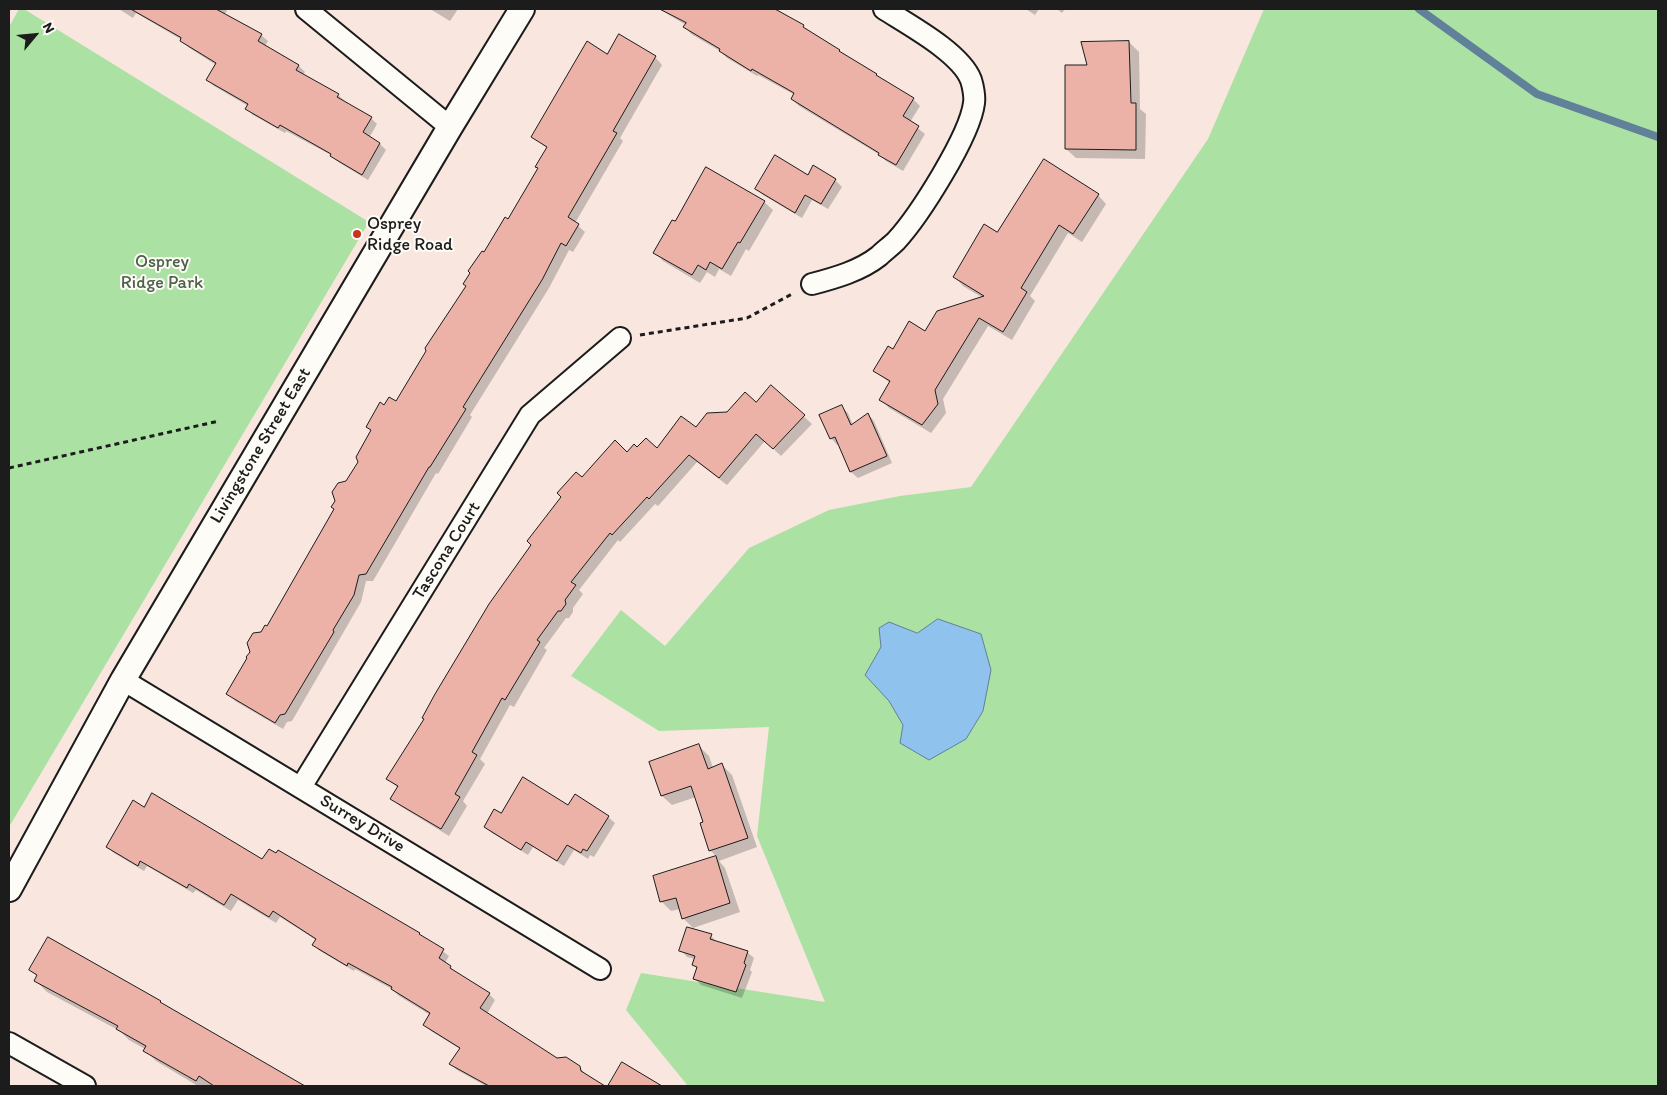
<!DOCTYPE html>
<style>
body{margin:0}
#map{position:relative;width:1667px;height:1095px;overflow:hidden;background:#f8e6df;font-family:Itim,sans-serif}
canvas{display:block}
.frame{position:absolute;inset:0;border:10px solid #1c1c1c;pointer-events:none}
.north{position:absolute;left:10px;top:10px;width:50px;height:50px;-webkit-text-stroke:4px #fdfcf7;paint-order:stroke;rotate:62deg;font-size:14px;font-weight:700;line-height:20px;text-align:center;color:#1c1c1c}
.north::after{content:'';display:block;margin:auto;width:18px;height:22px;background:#1c1c1c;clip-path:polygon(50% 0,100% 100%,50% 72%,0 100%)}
</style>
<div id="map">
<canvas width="1667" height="1095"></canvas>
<div class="frame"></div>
<div class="north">N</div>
</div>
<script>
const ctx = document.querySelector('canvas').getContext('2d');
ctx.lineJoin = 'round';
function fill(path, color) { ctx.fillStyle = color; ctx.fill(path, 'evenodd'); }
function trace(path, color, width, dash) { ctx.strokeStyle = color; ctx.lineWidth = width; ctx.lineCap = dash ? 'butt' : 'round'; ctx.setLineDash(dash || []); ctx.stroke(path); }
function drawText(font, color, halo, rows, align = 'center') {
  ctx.font = font + ' Itim,sans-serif'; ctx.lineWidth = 4; ctx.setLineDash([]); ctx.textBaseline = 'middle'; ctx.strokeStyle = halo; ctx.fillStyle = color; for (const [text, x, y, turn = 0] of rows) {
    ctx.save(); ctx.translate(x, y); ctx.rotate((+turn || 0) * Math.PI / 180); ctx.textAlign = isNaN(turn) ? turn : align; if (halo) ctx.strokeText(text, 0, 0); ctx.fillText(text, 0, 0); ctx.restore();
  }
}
fill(new Path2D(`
 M 19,9 L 24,9 L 369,222 L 9,827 L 9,27 Z
 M 1264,9 L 1658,9 L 1658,1086 L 688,1086 L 626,1010 L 641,973 L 825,1002 L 757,836 L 769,727 L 659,731 L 571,676 L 621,610 L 665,646 L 749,548 L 829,510 L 900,496 L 971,487 L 1208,139 Z`), '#abe2a4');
const water = new Path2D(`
 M 938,619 L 981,634 L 991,670 L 983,711 L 966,739 L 929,760 L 900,743 L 903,725 L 889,701 L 865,675 L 881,647 L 879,628 L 889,622 L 917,633 Z`);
fill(water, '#8fc2ec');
trace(water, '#618099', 1);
fill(new Path2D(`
 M 119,9 L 225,9 L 227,11 L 224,15 L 261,35 L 268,41 L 265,46 L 299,66 L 305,72 L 303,75 L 338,95 L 345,101 L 344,102 L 371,118 L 377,124 L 369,138 L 380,144 L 386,150 L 368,180 L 338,162 L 331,155 L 286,131 L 285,133 L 253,115 L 247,109 L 248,106 L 214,86 L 207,80 L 216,65 L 188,47 L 182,40 L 136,13 L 133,18 Z
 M 430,9 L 458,9 L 450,21 Z
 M 659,9 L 774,9 L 876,75 L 883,81 L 913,99 L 920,106 L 910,122 L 925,134 L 903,171 L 886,161 L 880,155 L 799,106 L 792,99 L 795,95 L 758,75 L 757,76 L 727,58 L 720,51 L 691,34 L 685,27 L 686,25 Z
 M 1026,9 L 1039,9 L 1035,15 Z
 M 1057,9 L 1065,9 L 1062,13 Z
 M 619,36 L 655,57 L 662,65 L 620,138 L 623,141 L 575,223 L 585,232 L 573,252 L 569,250 L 549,288 L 470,415 L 472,417 L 438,474 L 436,473 L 373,581 L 366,581 L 361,602 L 292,721 L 287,722 L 283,729 L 235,701 L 228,693 L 262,633 L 268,628 L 360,462 L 372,431 L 368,427 L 385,407 L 396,403 L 467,286 L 484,254 L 508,220 L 539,169 L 548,149 L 533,137 L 607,55 Z
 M 1129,42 L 1139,52 L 1140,109 L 1146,114 L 1145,159 L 1076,158 L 1066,149 L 1088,66 Z
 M 808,176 L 835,180 L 842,187 L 828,209 L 812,200 L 802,218 L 763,195 L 757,189 Z
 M 1098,195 L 1106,204 L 1082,242 L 1068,233 L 1030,296 L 1035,301 L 1012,340 L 988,326 L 943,399 L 946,413 L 931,433 L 889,408 L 881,399 L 890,383 L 875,371 L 894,351 L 983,298 L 963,286 L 955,277 L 997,233 Z
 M 764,202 L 773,210 L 749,251 L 746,249 L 731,276 L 719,269 L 715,277 L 707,272 L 700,283 L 663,261 L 655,252 L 675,223 Z
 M 771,386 L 812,424 L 781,456 L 765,441 L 727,485 L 697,462 L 658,506 L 655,504 L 620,542 L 618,540 L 579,590 L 583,594 L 573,608 L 573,612 L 569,618 L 566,618 L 544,648 L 547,650 L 514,707 L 510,705 L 480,759 L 485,764 L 463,801 L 467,806 L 449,836 L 400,806 L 392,799 L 398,788 L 388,779 L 582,479 L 628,453 L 638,449 L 657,449 L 728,413 L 756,404 Z
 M 842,407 L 848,413 L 853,425 L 868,414 L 874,421 L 892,463 L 858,478 L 851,472 L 840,444 L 837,445 L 831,438 Z
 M 699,746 L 709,756 L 713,768 L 722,765 L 732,775 L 757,847 L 719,861 L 725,868 L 740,912 L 693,928 L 683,918 L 680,909 L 671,911 L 662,902 L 654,877 L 717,857 L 710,850 L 705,823 L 696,797 L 672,805 L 662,796 Z
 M 568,807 L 608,817 L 615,823 L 594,857 L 590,855 L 588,859 L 574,850 L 564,866 L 533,847 L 528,855 L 492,833 L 485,827 L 501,815 Z
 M 144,808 L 263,860 L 419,934 L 449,956 L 445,963 L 457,973 L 489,994 L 495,1000 L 487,1014 L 557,1059 L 579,1067 L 594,1083 L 593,1086 L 486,1086 L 457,1070 L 451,1064 L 460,1049 L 431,1031 L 424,1024 L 430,1015 L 399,996 L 392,989 L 355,969 L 354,971 L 320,951 L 314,945 L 316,940 L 280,917 L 276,923 L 238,900 L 231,911 L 196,890 L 193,893 L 147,866 L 144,871 L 114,853 L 107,847 Z
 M 711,936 L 717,942 L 747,952 L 754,958 L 750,970 L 752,972 L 742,998 L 701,985 L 695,979 L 698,969 L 694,965 L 695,959 L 687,957 L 681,950 Z
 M 48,939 L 160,1002 L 164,1006 L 246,1054 L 304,1086 L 198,1086 L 156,1061 L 145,1050 L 145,1049 L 129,1040 L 120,1031 L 47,992 L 36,981 L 38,977 L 30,970 Z`), '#0003');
trace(new Path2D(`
 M 1419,9 L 1537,94 L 1658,137`), '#618099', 8);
const building = new Path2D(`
 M 131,9 L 216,9 L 262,34 L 258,41 L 299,65 L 296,70 L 339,94 L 337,97 L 372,117 L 363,132 L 380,143 L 362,175 L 330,156 L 331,154 L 280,125 L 278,128 L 245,109 L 248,104 L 206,80 L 216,63 L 180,41 L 181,38 Z
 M 660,9 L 775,9 L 804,25 L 803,27 L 840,50 L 839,51 L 877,74 L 876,75 L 914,98 L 903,116 L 919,126 L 896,165 L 878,155 L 879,153 L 791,99 L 794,93 L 752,69 L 751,71 L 719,51 L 720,49 L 683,27 L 686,23 Z
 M 619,34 L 656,56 L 613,131 L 617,133 L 568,217 L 579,224 L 566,246 L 561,243 L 542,280 L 463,407 L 466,409 L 430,467 L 429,467 L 366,574 L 359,575 L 354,595 L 333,630 L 334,632 L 285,714 L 280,715 L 275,723 L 226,694 L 247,658 L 246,657 L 250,652 L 247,643 L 253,633 L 261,632 L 265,625 L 267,626 L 334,509 L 331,507 L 335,501 L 332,492 L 338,483 L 346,481 L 358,462 L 356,457 L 371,430 L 366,427 L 380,402 L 384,405 L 389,397 L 396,401 L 426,351 L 425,348 L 466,286 L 463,284 L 470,273 L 468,271 L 482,251 L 484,252 L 505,217 L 508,219 L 538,168 L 535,167 L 547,147 L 531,137 L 587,41 L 607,54 Z
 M 1129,41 L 1131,103 L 1136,103 L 1136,150 L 1065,149 L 1065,65 L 1087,65 L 1081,42 Z
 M 775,155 L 808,175 L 813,165 L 836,179 L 821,204 L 805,195 L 795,213 L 755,189 Z
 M 1044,159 L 1099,194 L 1073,234 L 1059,225 L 1021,288 L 1027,292 L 1003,332 L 979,318 L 935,390 L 938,404 L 922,425 L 879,400 L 890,381 L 873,371 L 888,346 L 893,349 L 909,321 L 925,331 L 937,311 L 984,296 L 953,277 L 984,224 L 997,232 Z
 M 706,167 L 765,201 L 740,243 L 738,242 L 722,269 L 710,262 L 706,270 L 698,265 L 692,275 L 653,253 L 672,220 L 675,221 Z
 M 771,385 L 805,415 L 773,449 L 756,434 L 719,478 L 689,455 L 649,499 L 647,497 L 612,535 L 610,533 L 571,582 L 576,585 L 565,600 L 566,604 L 561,611 L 558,611 L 537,640 L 540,642 L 505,700 L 502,698 L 472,752 L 477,755 L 455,794 L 460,797 L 441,829 L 390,799 L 398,786 L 386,779 L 424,719 L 422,718 L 435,694 L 489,604 L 531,545 L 527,541 L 561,497 L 557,493 L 576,472 L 582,477 L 615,440 L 627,452 L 634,444 L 637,447 L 646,438 L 657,448 L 681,416 L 696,427 L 707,413 L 727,412 L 745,392 L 756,402 Z
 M 842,405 L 851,425 L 868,413 L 887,456 L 850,472 L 835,437 L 830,439 L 819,415 Z
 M 699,744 L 708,769 L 722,763 L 748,838 L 709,851 L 700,823 L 703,822 L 691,786 L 661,796 L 649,762 Z
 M 523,777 L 568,805 L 575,794 L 609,816 L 587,851 L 583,849 L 581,853 L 567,845 L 557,861 L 526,842 L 521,850 L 484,827 L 494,809 L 501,813 Z
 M 152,793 L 262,859 L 269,849 L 276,853 L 278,850 L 420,933 L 419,934 L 444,949 L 439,958 L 451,966 L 450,968 L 490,993 L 480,1008 L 557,1058 L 566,1057 L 580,1066 L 581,1071 L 605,1086 L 489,1086 L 449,1064 L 460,1048 L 423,1025 L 430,1013 L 391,989 L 392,987 L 348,963 L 347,966 L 312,945 L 316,939 L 273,911 L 269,917 L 231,894 L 224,905 L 189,884 L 187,888 L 140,861 L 138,866 L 106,847 L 133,800 L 144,807 Z
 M 716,856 L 730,903 L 682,919 L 676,898 L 660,902 L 653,876 Z
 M 687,927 L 712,934 L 710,939 L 748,951 L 744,963 L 746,965 L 736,992 L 693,979 L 697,967 L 692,965 L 695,956 L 679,951 Z
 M 48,937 L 161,1001 L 160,1002 L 305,1086 L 214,1086 L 199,1076 L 196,1081 L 143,1051 L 146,1046 L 116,1029 L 118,1026 L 34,981 L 37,975 L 29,970 Z
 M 622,1062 L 662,1086 L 608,1086 Z`);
fill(building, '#ecb2a8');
trace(building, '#1c1c1c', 1);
const minor = new Path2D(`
 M 306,9 L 450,127
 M 812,284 C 835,278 860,271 879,256 C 884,251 891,246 896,241 C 919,216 970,136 974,103 C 975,97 973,86 971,80 C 961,53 909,25 884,9
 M 123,680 L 600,969
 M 301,787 L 530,415 L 620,338
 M 9,1043 L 85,1086`);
const tertiary = new Path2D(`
 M 9,889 L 123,680 L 450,127 L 522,9`);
trace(minor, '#1c1c1c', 24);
trace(tertiary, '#1c1c1c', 28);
trace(new Path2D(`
 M 640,335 L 747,318 L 794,293
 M 9,468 L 219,421`), '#1c1c1c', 3, [5, 4]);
trace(minor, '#fdfcf7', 20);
trace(tertiary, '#fdfcf7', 24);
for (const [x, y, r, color] of [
 [357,234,5,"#c8321e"]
]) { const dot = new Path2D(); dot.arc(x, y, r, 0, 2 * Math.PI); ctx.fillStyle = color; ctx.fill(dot); trace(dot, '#fdfcf7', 2); }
drawText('18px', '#1c1c1c', '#fdfcf7', [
 ["Osprey",367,224],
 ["Ridge Road",367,245]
], 'left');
drawText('18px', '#4e614c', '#fdfcf7', [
 ["Osprey",162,262],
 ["Ridge Park",162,283]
]);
drawText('18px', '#1c1c1c', '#fdfcf7', [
 ["Livingstone Street East",261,446,-59],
 ["Tascona Court",447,551,-58],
 ["Surrey Drive",362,824,31]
]);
</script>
